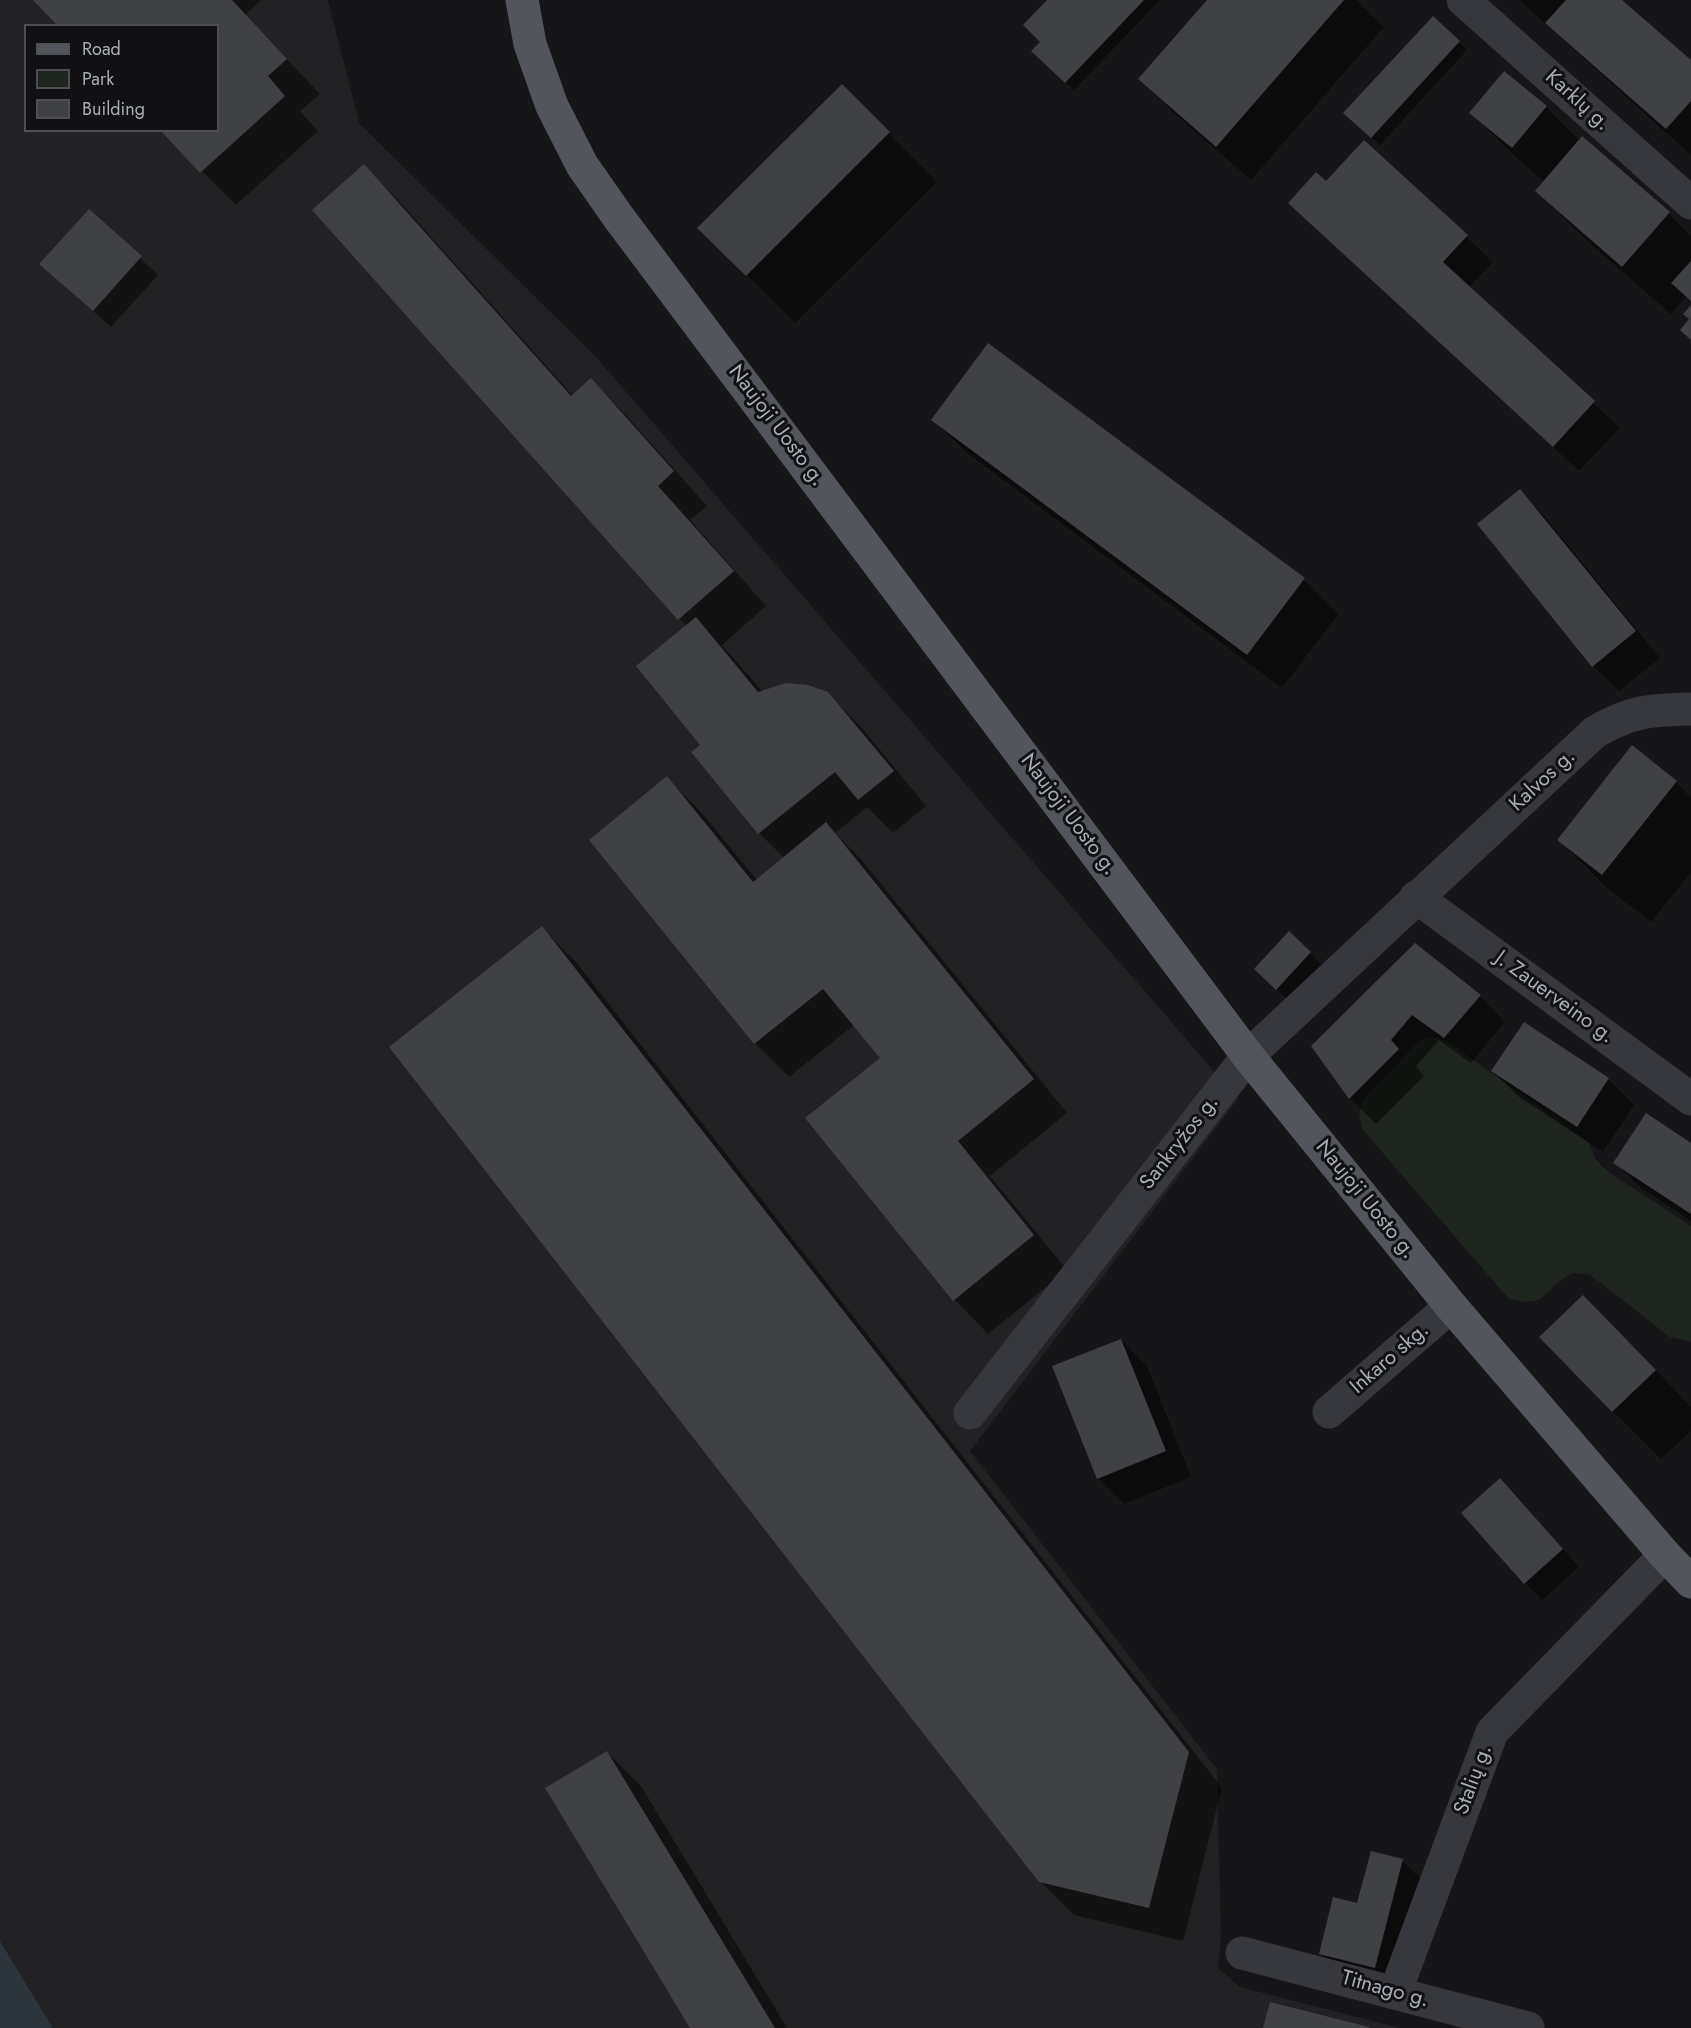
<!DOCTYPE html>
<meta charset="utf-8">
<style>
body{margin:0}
#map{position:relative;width:1691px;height:2028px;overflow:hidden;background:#161618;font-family:Jost,sans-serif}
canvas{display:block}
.legend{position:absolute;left:24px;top:24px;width:195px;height:108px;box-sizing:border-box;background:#111113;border:2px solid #4d4f55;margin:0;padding:8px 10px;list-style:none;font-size:18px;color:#a8adb8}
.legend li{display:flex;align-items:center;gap:12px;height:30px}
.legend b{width:30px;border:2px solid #4d4f55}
</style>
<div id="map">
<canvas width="1691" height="2028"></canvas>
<ul class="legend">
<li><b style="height:8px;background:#53555c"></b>Road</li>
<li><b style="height:16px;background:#1e261f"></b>Park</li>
<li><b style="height:16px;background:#404145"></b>Building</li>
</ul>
</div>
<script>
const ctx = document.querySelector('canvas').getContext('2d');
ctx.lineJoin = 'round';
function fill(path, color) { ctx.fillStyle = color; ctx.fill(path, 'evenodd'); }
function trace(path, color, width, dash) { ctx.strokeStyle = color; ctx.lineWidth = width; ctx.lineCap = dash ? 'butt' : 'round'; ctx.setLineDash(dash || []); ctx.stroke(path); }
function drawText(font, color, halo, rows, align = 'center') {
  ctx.font = font + ' Jost,sans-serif'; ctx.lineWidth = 6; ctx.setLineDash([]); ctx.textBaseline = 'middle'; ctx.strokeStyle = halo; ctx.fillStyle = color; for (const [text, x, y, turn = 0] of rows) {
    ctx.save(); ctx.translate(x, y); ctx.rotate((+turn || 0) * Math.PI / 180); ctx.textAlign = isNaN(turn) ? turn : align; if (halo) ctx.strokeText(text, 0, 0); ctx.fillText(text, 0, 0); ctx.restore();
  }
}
fill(new Path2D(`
 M 0,0 L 328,0 L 359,123 L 596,357 L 1238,1099 L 970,1451 L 1217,1769 L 1221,1935 L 1218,1968 L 1240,1987 L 1400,2028 L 53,2028 L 0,1941 ZM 26,26 L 218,26 L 218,130 L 26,130 Z`), '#222225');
fill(new Path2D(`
 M 1432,1037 L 1447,1041 L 1588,1142 L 1596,1160 L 1607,1171 L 1691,1226 L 1691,1342 L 1670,1337 L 1589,1274 L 1573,1273 L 1561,1280 L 1539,1300 L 1525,1302 L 1509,1299 L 1362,1129 L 1359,1114 L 1363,1100 L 1420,1040 Z`), '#1e261f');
fill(new Path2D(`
 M 0,1941 L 53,2028 L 0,2028 Z`), '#2c353c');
fill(new Path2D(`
 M 35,0 L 261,0 L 245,15 L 320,94 L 300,111 L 318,131 L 236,205 L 202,171 L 218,130 L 218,26 Z
 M 1044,0 L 1160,0 L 1074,90 L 1033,51 L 1042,42 L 1047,3 Z
 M 1209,0 L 1356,0 L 1384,27 L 1251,180 L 1174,113 L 1140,79 Z
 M 1519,0 L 1620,0 L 1691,62 L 1691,155 Z
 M 1433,18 L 1467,50 L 1380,145 L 1353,121 Z
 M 842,87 L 937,182 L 795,323 L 700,228 Z
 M 1546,107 L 1580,141 L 1583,138 L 1669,214 L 1691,236 L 1691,301 L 1686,297 L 1671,314 L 1585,239 L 1537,191 L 1545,182 L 1520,161 L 1471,113 Z
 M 1364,142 L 1493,262 L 1469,287 L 1620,428 L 1579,471 L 1290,203 L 1326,183 Z
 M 364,166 L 398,200 L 573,396 L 591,380 L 625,414 L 707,506 L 690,520 L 766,606 L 722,645 L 763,692 L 827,693 L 862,728 L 926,806 L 893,833 L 867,807 L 835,833 L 860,858 L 1067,1113 L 990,1176 L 1067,1270 L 988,1334 L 955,1300 L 807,1118 L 882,1059 L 854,1025 L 789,1077 L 755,1043 L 667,778 L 701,812 L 757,880 L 784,858 L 759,833 L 693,752 L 702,745 L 687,626 L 679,619 Z
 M 89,211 L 158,275 L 111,327 L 59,281 Z
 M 933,419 L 1304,580 L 1338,614 L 1282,688 L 967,453 Z
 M 1519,491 L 1545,517 L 1660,658 L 1619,691 L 1593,666 Z
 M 1676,782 L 1691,798 L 1691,872 L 1651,922 L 1607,888 L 1559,840 Z
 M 542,928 L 576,962 L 1222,1788 L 1183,1941 L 1074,1915 L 1040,1881 Z
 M 1415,945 L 1480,996 L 1505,1022 L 1471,1063 L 1439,1040 L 1416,1066 L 1424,1076 L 1376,1124 L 1350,1098 L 1313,1046 Z
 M 1310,953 L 1327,970 L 1294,1006 L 1273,986 Z
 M 1493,1071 L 1608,1079 L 1634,1105 L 1603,1152 L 1519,1097 Z
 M 1691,1145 L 1691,1221 L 1641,1188 L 1615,1162 Z
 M 1121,1340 L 1147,1366 L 1191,1477 L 1124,1504 L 1098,1478 Z
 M 1632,1345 L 1691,1407 L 1691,1431 L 1661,1459 L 1613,1411 Z
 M 1517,1497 L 1579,1567 L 1542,1600 L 1525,1583 Z
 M 607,1752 L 641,1786 L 787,2028 L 692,2028 Z
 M 1402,1861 L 1420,1878 L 1392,1985 L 1338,1971 L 1321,1953 Z`), '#0007');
fill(new Path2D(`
 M 33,0 L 232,0 L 287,59 L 268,76 L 285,96 L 200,173 L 160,130 L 218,130 L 218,26 L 58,26 Z
 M 1047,0 L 1144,0 L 1065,83 L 1031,51 L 1040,42 L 1023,25 Z
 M 1207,0 L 1344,0 L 1216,147 L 1138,79 Z
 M 1566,0 L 1622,0 L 1691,60 L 1691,101 L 1666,129 L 1545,23 Z
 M 1433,16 L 1460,41 L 1371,138 L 1343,113 Z
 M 1504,71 L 1547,106 L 1512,148 L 1469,113 Z
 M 842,84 L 890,132 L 746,276 L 697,228 Z
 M 1582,136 L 1670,212 L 1622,267 L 1535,191 Z
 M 1364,140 L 1468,235 L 1443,262 L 1595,401 L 1553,447 L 1288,203 L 1316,172 L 1326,181 Z
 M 364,164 L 571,396 L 591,378 L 674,471 L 658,486 L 734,571 L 678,620 L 312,210 Z
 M 89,209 L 142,256 L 93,311 L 39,264 Z
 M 1691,261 L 1691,301 L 1671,283 Z
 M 1691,305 L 1691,340 L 1680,330 L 1689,319 L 1683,314 Z
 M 988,343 L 1305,578 L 1247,655 L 931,420 Z
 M 1520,489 L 1636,631 L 1592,667 L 1477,524 Z
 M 696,617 L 758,692 L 786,683 L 808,685 L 828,692 L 894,771 L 858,800 L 835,772 L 758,834 L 691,752 L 700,745 L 636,666 Z
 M 1632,745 L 1677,781 L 1602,875 L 1557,840 Z
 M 667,776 L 753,882 L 826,822 L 1034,1079 L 958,1141 L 1034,1235 L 953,1301 L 805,1118 L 880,1058 L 823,989 L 754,1044 L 589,840 Z
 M 542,926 L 1189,1752 L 1149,1908 L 1039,1882 L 389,1047 Z
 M 1289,931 L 1311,952 L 1276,990 L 1254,969 Z
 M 1415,943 L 1481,995 L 1444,1038 L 1412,1015 L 1391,1040 L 1399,1049 L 1349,1099 L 1311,1046 Z
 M 1524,1022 L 1609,1078 L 1577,1127 L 1491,1071 Z
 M 1646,1113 L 1691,1143 L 1691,1214 L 1613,1163 Z
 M 1583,1295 L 1656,1370 L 1612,1412 L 1539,1337 Z
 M 1121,1339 L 1166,1451 L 1097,1479 L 1052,1366 Z
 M 1500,1478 L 1563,1549 L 1524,1584 L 1461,1513 Z
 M 607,1751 L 775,2028 L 690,2028 L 545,1788 Z
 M 1371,1851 L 1403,1859 L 1375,1968 L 1319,1954 L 1333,1897 L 1357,1903 Z
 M 1270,2002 L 1369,2027 L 1369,2028 L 1263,2028 Z`), '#404145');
trace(new Path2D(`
 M 1463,0 L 1691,203
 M 1416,897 L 1691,1099
 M 1329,1412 L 1451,1306
 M 970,1413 L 1248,1056 L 1595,732 C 1631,711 1650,710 1691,709
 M 1242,1953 L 1528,2028
 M 1395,1993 L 1492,1732 L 1665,1555`), '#37383d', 33);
trace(new Path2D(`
 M 522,0 L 530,44 L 552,106 L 582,165 L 619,218 L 1248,1056 L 1451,1306 L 1665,1555 L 1691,1582`), '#53555c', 33);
drawText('21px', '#a8adb8', '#111113', [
 ["Karklų g.",1577,101,42],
 ["Naujoji Uosto g.",776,426,53],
 ["Kalvos g.",1543,781,-43],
 ["Naujoji Uosto g.",1068,815,53],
 ["J. Zauerveino g.",1554,998,36],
 ["Sankryžos g.",1180,1143,-52],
 ["Naujoji Uosto g.",1365,1200,51],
 ["Inkaro skg.",1390,1359,-41],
 ["Stalių g.",1474,1780,-70],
 ["Titnago g.",1385,1990,15]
]);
</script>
